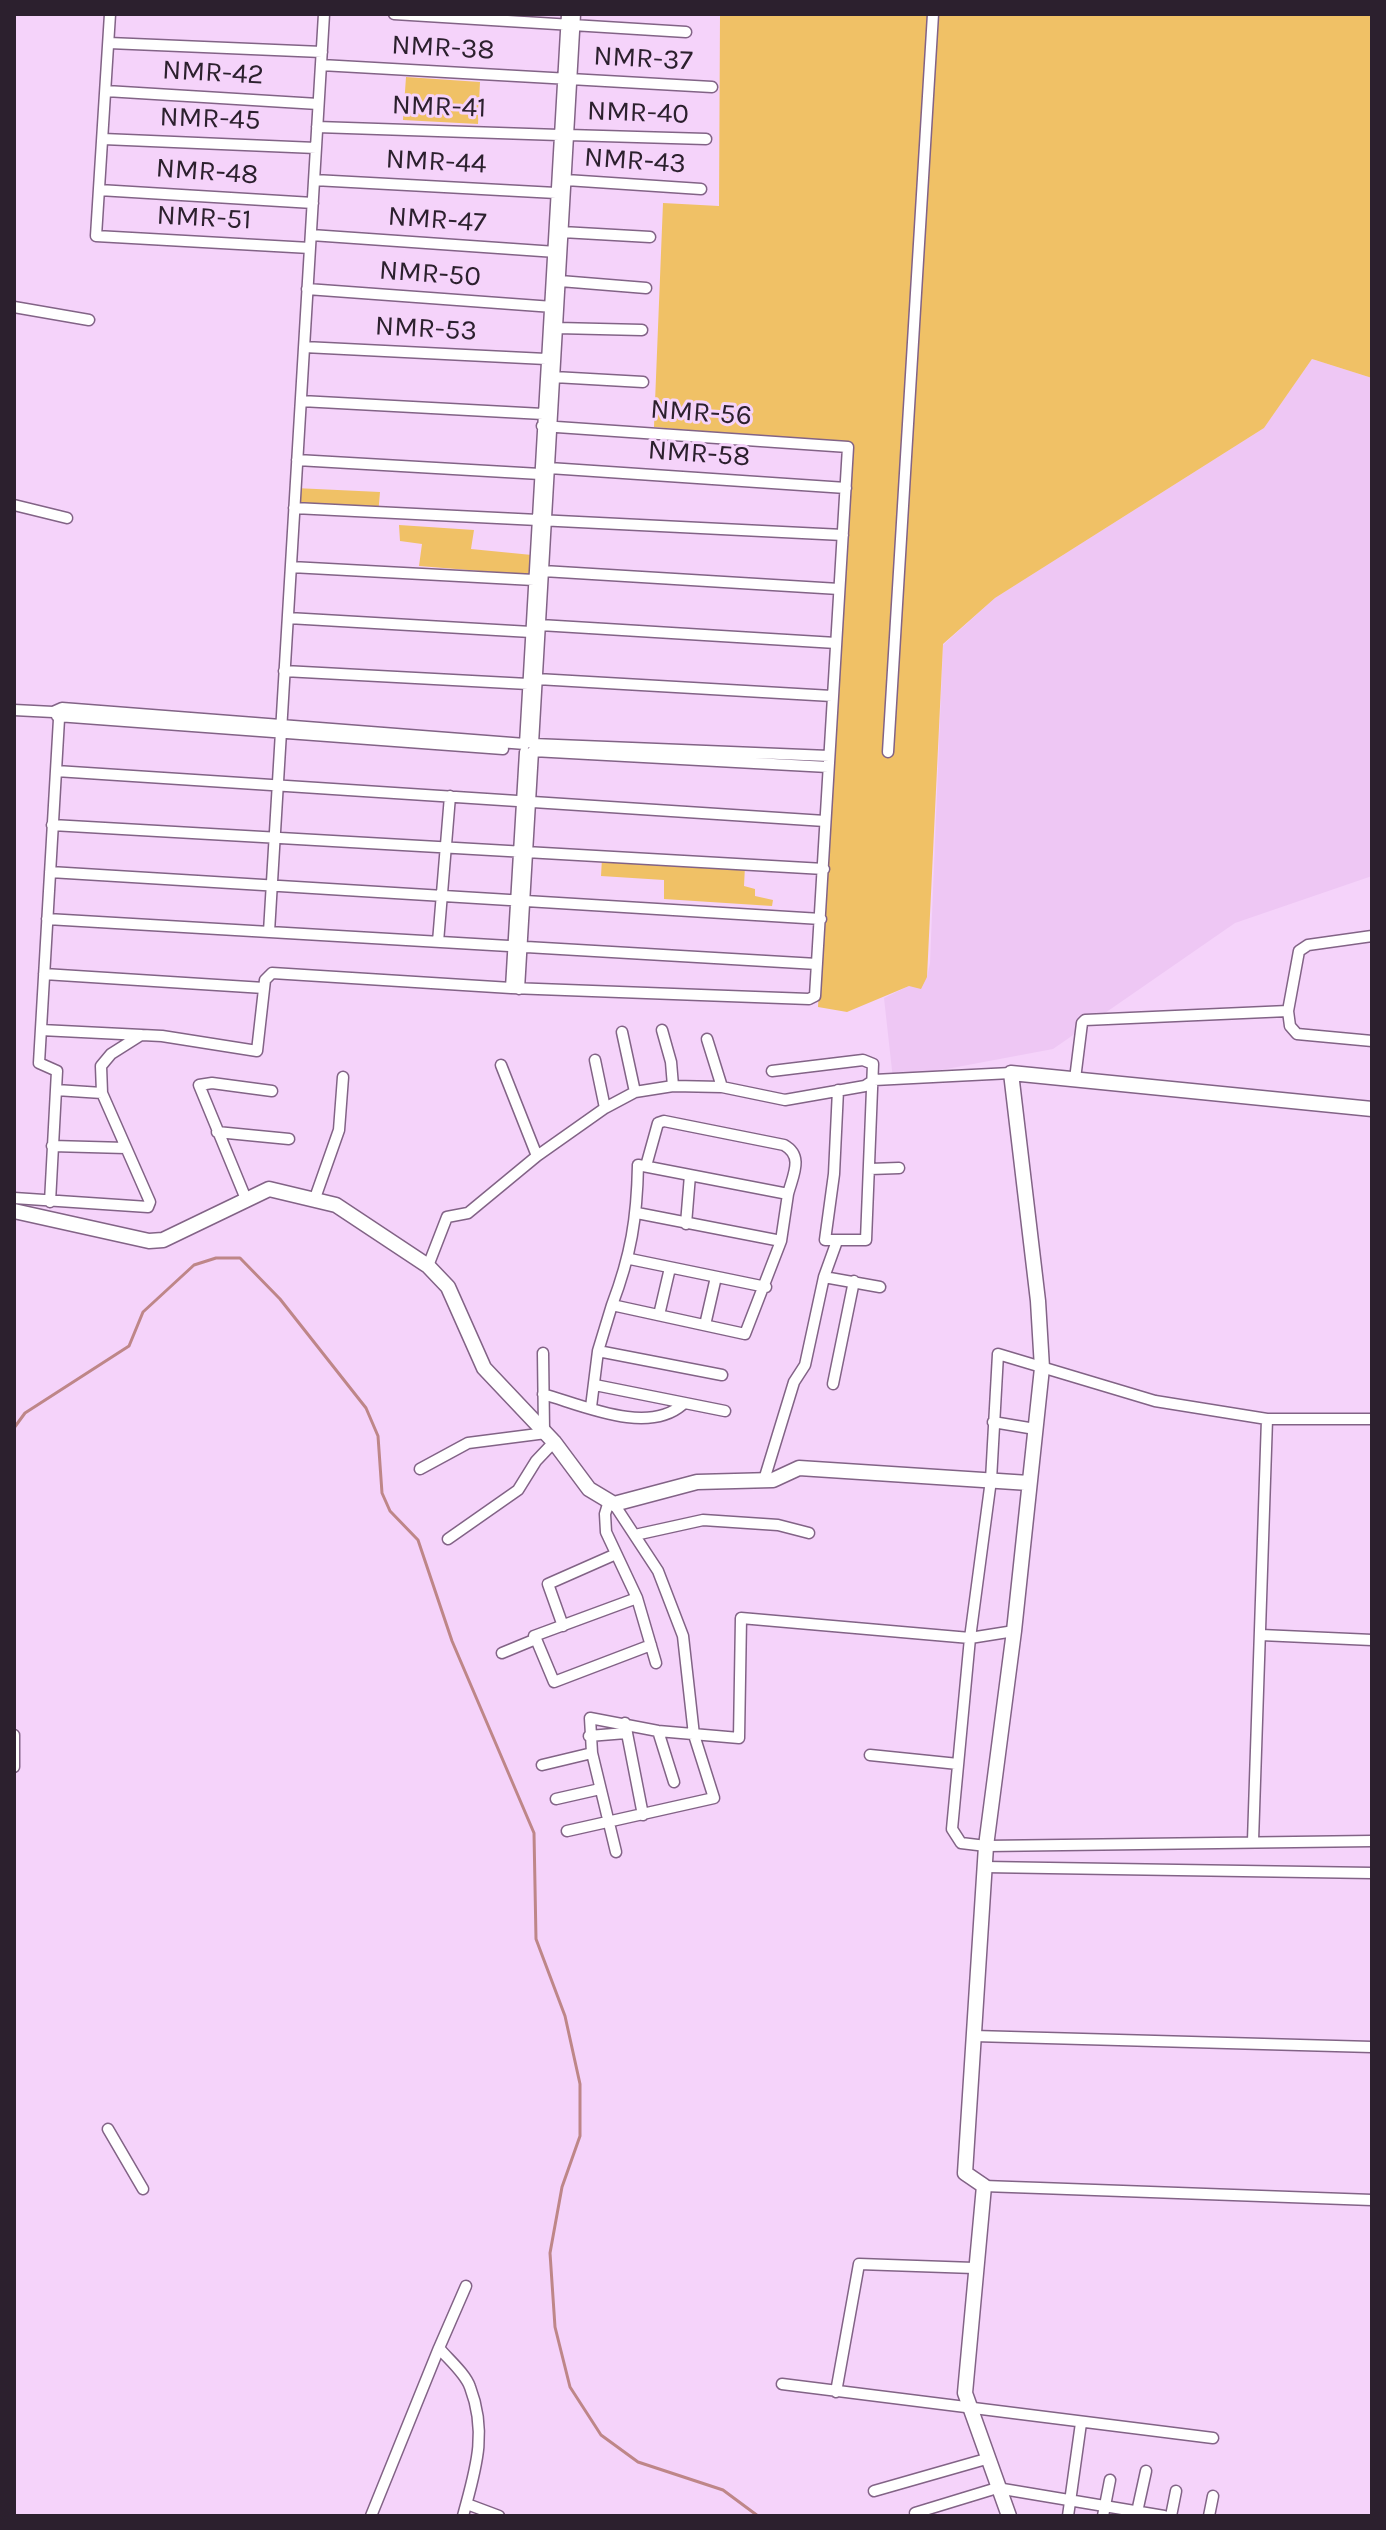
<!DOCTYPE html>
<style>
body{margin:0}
#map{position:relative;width:1386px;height:2530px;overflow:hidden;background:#f5d3fa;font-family:Karla,sans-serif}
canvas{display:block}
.frame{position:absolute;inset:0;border:16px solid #2c202e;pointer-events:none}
</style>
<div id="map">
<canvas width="1386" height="2530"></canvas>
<div class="frame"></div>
</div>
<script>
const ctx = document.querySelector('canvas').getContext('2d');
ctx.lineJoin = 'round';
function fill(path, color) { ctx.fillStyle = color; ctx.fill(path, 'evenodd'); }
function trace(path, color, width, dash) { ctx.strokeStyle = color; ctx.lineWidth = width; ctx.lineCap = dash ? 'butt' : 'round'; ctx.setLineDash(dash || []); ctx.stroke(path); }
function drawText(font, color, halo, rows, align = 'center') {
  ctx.font = font + ' Karla,sans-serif'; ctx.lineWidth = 6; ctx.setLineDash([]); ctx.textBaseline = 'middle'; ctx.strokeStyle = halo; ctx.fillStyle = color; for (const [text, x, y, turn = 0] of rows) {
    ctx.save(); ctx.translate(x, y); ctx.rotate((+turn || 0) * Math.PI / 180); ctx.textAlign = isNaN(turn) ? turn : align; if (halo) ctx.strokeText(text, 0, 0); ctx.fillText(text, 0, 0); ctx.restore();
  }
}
fill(new Path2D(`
 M 1312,359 L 1372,378 L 1372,876 L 1235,923 L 1053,1049 L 893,1079 L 884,998 L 927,977 L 930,963 L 943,645 L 995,598 L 1264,428 Z`), '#eec7f4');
fill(new Path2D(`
 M 720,14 L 1372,14 L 1372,378 L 1312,359 L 1264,428 L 995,598 L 943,644 L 927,977 L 921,989 L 909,986 L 847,1012 L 818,1007 L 851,444 L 654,427 L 663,203 L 719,206 Z
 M 406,77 L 480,82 L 478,124 L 403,120 Z
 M 295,488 L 380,492 L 378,515 L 294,508 Z
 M 399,525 L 474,530 L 471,549 L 532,555 L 530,575 L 419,566 L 422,544 L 400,541 Z
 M 602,858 L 745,866 L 744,886 L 755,889 L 755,896 L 773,900 L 772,906 L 664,899 L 664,880 L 601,876 Z`), '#f0c166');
trace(new Path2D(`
 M 14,1428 L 25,1413 L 129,1346 L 143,1312 L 194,1265 L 216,1258 L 240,1258 L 280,1299 L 366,1408 L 378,1436 L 382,1493 L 390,1511 L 418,1540 L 452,1641 L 534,1833 L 536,1939 L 565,2016 L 580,2084 L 580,2136 L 562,2187 L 550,2253 L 555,2327 L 570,2387 L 601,2435 L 638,2462 L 723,2490 L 758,2516`), '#be8688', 3);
const street = new Path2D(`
 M 110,14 L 96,236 L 310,248
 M 394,14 L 686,32
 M 575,14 L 533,744 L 829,756
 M 109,43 L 322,52
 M 321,65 L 712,87
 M 106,91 L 318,104
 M 317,127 L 559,135
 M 568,135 L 706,139
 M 103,139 L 316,148
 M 314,180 L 556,193
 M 566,180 L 701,189
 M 99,190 L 313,203
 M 562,232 L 650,237
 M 311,235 L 556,252
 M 560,281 L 646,288
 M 307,289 L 553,307
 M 14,307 L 89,320
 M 557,328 L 642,330
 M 304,347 L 546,359
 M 554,377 L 643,382
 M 301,401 L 543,414
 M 297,460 L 540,474
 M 549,468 L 846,488
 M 14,505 L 67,518
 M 294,508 L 843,535
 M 291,567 L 534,580
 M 543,571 L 839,589
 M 288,618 L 531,632
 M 540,625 L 836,643
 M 284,671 L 528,684
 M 537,679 L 832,696
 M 14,710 L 53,712 L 62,708 L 525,744 L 567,14
 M 57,716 L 503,749
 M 888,752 L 933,14
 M 56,771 L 825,821
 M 52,825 L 824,869
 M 50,872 L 821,919
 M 47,919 L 817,964
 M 269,932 L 324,14
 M 438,942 L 450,796
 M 44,974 L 264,988
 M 511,988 L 525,752
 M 519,989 L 533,751 L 828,767
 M 1288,1011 L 1290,1026 L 1297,1034 L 1372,1041
 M 41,1030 L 162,1036 L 257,1051 L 265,980 L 272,973 L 511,988 L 809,999 L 815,996 L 848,447 L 542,426
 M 662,1030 L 671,1062 L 673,1086
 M 622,1032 L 635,1092
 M 707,1039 L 722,1087
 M 595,1060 L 605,1108
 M 501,1065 L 537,1156
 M 772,1071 L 863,1060 L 873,1064 L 866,1240 L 825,1240 L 834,1174 L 838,1090
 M 1075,1079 L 1082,1023 L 1085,1020 L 1288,1011 L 1299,951 L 1308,945 L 1372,936
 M 102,1093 L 101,1066 L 111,1054 L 141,1035
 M 217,1132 L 289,1139
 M 52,1146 L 126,1148
 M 646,1166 L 658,1123 L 664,1121 L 784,1145 C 804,1156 793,1175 788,1194
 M 870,1169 L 899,1168
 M 14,1198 L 148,1207 L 150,1202 L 102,1093 L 56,1090
 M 315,1198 L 339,1130 L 343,1077
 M 246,1199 L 199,1085 L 212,1083 L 272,1091
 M 50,1202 L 57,1071 L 39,1063 L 59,719
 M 637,1213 L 781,1241
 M 686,1224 L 690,1175
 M 630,1259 L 766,1287
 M 428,1266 L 447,1217 L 468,1213 L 537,1156 L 605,1108 L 635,1092 L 673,1086 L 722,1087 L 785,1100 L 865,1086 L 874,1080 L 1011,1073
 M 824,1277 L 880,1287
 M 659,1315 L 670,1268
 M 705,1325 L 716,1277
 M 598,1351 L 722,1375
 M 543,1353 L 544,1430
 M 833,1384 L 854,1281
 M 595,1385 L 725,1411
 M 543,1394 C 582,1405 647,1435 682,1405
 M 591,1407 L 598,1351 L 612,1305 L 745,1334 L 781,1241 L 788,1194 L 638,1165 C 637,1218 631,1255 612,1305
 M 1372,1419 L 1267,1419 L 1155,1401 L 998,1354 L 991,1480 L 970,1638 L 952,1829 L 961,1843 L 986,1846 L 1372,1841
 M 993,1422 L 1035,1429
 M 420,1469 L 468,1443 L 546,1433
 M 764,1480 L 794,1382 L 805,1365 L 824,1277 L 837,1241
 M 609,1501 L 605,1514 L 606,1532 L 637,1598 L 656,1663
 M 635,1535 L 703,1520 L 778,1525 L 809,1533
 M 448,1539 L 518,1490 L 536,1461 L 554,1442
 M 563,1626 L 548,1584 L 616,1554
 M 1261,1635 L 1372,1640
 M 536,1639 L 534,1636 L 637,1598
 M 502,1653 L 536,1639 L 554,1682 L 651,1645
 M 625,1723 L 643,1815
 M 658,1731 L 674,1782
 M 14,1735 L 14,1767
 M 589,1736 L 626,1733
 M 870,1755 L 958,1764
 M 542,1765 L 592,1753
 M 556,1799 L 600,1789
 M 567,1831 L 714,1798 L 694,1735 L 683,1636 L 658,1571 L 614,1504
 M 1253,1841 L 1267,1419
 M 616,1852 L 592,1753 L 590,1718 L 658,1731 L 739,1738 L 741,1618 L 970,1638 L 1014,1631
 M 984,1867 L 1372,1873
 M 974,2036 L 1372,2047
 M 108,2129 L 143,2189
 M 984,2186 L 1372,2200
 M 782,2384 L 1213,2438
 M 836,2392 L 859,2264 L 974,2268
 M 874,2491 L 986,2459
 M 467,2504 L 499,2516
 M 1137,2512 L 1146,2471
 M 915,2513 L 997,2488 L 1164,2516
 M 371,2516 L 439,2348
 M 463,2516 C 475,2471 488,2434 470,2387 C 465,2373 448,2359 439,2348 L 466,2286
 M 1068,2516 L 1081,2423
 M 1103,2516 L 1110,2480
 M 1171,2516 L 1176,2491
 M 1209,2516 L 1213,2496`);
const secondary = new Path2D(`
 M 14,1211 L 149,1241 L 163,1240 L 269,1189 L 336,1205 L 428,1266 L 448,1287 L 484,1368 L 554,1442 L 589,1489 L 614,1504 L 697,1482 L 773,1480 L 799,1468 L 1029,1483
 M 1009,2516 L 965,2393 L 984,2186 L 965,2173 L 986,1846 L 1014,1631 L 1042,1368 L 1038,1301 L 1011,1073 L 1372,1109`);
trace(street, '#826386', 13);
trace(secondary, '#826386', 17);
trace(street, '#fff', 10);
trace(secondary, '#fff', 14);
drawText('28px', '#2c202e', '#f5d3fa', [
 ["NMR-38",443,48,3],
 ["NMR-37",643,59,3],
 ["NMR-42",213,73,3],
 ["NMR-41",439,107,2],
 ["NMR-40",638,113,2],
 ["NMR-45",210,119,2],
 ["NMR-43",635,161,4],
 ["NMR-44",436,162,3],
 ["NMR-48",207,172,4],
 ["NMR-51",204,218,3],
 ["NMR-47",437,220,4],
 ["NMR-50",430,274,4],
 ["NMR-53",426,329,3],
 ["NMR-56",701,413,4],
 ["NMR-58",699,454,4]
]);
</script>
